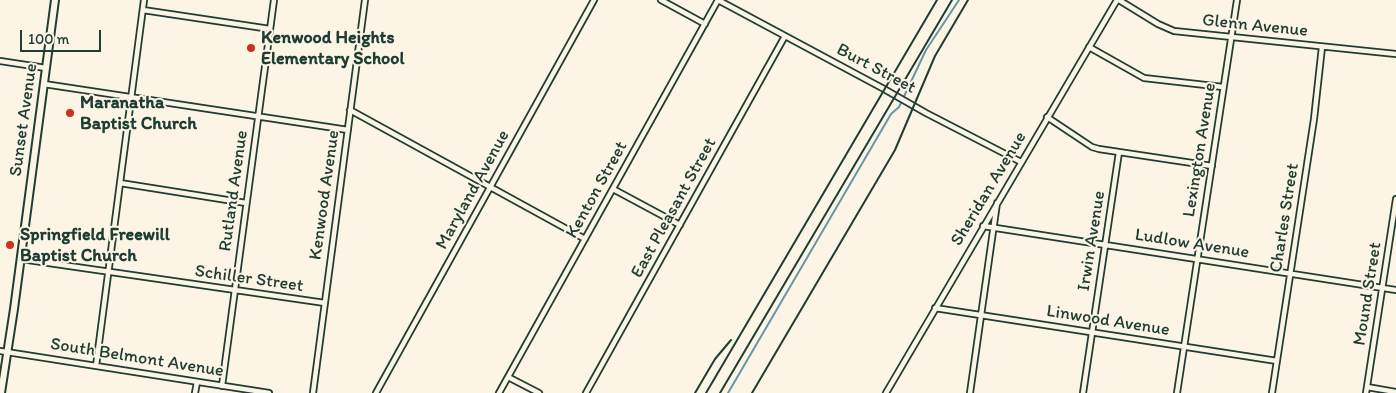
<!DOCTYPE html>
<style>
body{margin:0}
#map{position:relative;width:1396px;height:393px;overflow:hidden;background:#fcf5e5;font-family:Itim,sans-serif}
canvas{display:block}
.scale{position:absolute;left:20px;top:30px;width:81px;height:22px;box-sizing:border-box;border:2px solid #1f3d34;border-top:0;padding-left:6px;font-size:15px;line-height:18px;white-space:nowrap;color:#1f3d34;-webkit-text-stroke:4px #fcf5e5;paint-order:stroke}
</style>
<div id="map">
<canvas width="1396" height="393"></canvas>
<div class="scale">100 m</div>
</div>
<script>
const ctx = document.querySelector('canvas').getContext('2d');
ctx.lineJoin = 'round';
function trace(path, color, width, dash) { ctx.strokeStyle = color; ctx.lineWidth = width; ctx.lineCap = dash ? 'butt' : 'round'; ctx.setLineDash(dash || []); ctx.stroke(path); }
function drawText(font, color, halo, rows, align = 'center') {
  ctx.font = font + ' Itim,sans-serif'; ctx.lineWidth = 4; ctx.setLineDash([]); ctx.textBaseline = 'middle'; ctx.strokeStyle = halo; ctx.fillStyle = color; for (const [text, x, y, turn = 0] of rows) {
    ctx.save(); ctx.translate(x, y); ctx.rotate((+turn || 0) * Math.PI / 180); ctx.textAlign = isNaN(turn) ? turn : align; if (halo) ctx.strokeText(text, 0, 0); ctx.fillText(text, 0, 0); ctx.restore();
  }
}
trace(new Path2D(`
 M 728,393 L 891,114 L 899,107 L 926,50 L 959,0`), '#6796a9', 2);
const street = new Path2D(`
 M 661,0 L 705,24
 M 718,0 L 884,89 L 926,113 L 1021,162
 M 1119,0 L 1158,24 L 1174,31 L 1396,54
 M 143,10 L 270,29
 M 1089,47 L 1144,78 L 1223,87
 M 0,61 L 46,68
 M 44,84 L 348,130
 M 350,110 L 585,239
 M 1047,117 L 1092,147 L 1099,149 L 1212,166
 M 120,183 L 246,203
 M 613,189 L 680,225
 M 983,226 L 1396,290
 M 21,259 L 325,303
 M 935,308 L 1277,361
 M 0,351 L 269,393
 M 96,366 L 144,0
 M 508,377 L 539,393
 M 222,386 L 274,0
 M 1367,387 L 1396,392
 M 195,393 L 197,382
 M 313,393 L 365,0
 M 376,393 L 594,0
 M 499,393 L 718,0
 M 586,393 L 785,36
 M 886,393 L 1117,0
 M 970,393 L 997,203
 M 1083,393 L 1119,152
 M 1177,393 L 1237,0
 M 1272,393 L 1314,119 L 1322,47
 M 1366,393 L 1396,199`);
const secondary = new Path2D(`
 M 1,393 L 14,309 L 55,0`);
trace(street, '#1f3d34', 8);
trace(secondary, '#1f3d34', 10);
trace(street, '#fcf5e5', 4.5);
trace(secondary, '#fcf5e5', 6);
trace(new Path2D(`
 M 695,393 L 715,359 L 731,340
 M 706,393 L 937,0
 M 720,393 L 952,0
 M 752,393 L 895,150 L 935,56 L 968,0`), '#1f3d34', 2);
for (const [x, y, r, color] of [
 [251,48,5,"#c8321e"],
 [70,113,5,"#c8321e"],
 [10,245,5,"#c8321e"]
]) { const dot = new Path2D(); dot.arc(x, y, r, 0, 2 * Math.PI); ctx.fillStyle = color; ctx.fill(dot); trace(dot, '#fcf5e5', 2); }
drawText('18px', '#1f3d34', '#fcf5e5', [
 ["Glenn Avenue",1255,26,6],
 ["Burt Street",876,69,28],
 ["Sunset Avenue",24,120,-82],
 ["Lexington Avenue",1200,150,-81],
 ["Sheridan Avenue",989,189,-59],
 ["Maryland Avenue",473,190,-61],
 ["Kenton Street",597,190,-61],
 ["Rutland Avenue",234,191,-82],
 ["Kenwood Avenue",325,195,-82],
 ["East Pleasant Street",674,208,-61],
 ["Charles Street",1285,218,-81],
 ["Irwin Avenue",1092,241,-81],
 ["Ludlow Avenue",1192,244,9],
 ["Schiller Street",249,279,8],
 ["Mound Street",1368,294,-81],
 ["Linwood Avenue",1108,321,9],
 ["South Belmont Avenue",137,358,9]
]);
drawText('bold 18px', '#1f3d34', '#fcf5e5', [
 ["Kenwood Heights",261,38],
 ["Elementary School",261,59],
 ["Maranatha",80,103],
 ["Baptist Church",80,124],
 ["Springfield Freewill",20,235],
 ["Baptist Church",20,256]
], 'left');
</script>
